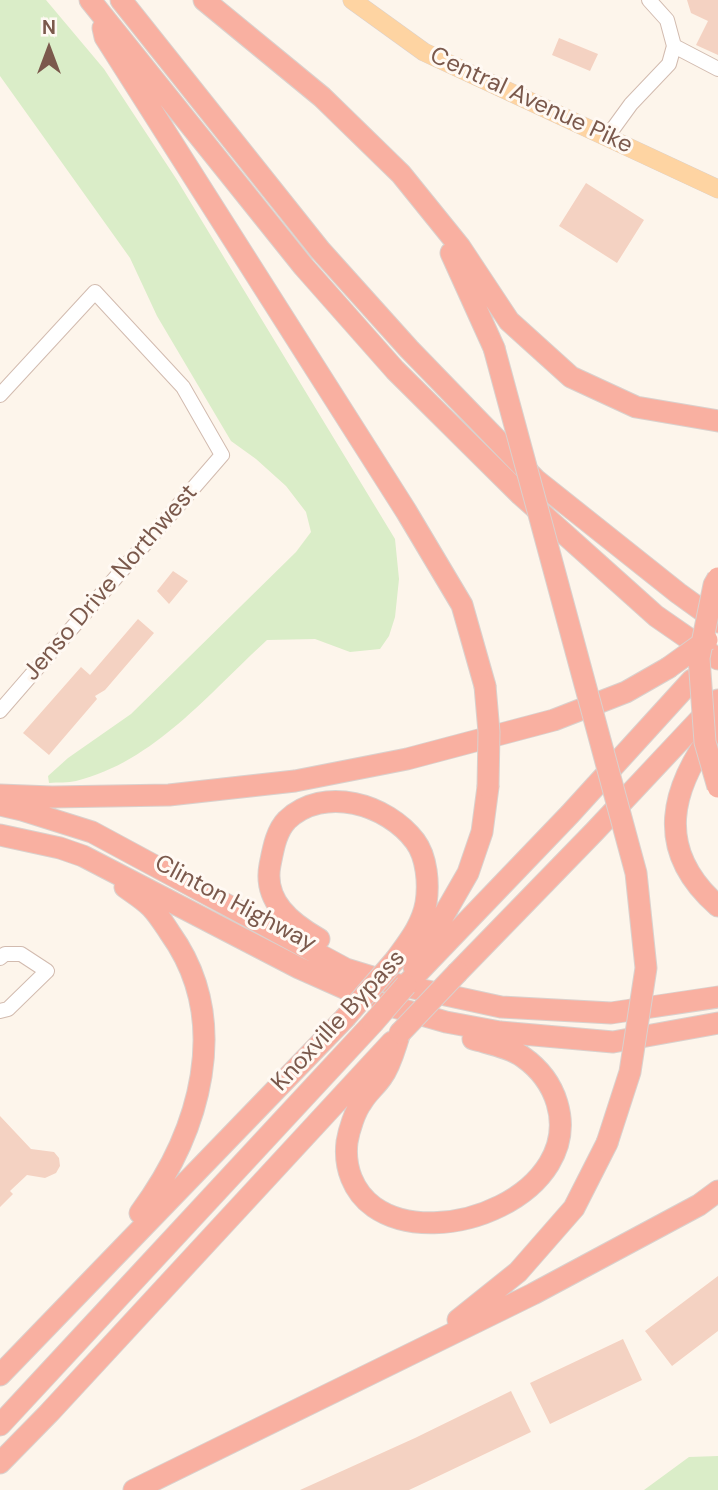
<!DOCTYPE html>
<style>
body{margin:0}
#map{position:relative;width:718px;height:1490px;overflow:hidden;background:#fdf5eb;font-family:"DM Sans",sans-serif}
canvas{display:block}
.north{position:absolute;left:14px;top:14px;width:70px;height:70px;-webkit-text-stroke:5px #fff9f3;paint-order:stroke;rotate:0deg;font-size:19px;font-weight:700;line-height:28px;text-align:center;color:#7b594c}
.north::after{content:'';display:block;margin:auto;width:24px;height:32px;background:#7b594c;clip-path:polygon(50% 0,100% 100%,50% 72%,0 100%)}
</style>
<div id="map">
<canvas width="718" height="1490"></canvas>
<div class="north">N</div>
</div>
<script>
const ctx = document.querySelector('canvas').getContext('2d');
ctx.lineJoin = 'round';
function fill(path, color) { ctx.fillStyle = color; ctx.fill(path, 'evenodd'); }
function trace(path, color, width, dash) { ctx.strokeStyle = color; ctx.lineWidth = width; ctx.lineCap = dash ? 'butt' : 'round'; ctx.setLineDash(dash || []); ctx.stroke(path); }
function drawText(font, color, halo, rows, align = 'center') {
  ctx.font = font + ' "DM Sans",sans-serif'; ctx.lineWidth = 6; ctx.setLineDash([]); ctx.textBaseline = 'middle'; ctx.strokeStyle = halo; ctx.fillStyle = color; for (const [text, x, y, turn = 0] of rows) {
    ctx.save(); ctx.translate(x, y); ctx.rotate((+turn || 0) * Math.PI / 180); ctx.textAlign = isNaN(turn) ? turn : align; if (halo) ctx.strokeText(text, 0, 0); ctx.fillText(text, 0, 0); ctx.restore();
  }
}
fill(new Path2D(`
 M 0,0 L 46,0 L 104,69 L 177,180 L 395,539 L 399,579 L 395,617 L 389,636 L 380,649 L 350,652 L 315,639 L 267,640 C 210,692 154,762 76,781 C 68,783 58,782 49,783 L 48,776 L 68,758 L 131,714 L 296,552 L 311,532 L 306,512 L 286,486 L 256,459 L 231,441 L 157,316 L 130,258 L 0,76 Z
 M 718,1456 L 718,1490 L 644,1490 L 689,1457 Z`), '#daedc8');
fill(new Path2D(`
 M 687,0 L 718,0 L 718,55 L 696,45 L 708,21 L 691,13 Z
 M 559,38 L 598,54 L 590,71 L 552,55 Z
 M 586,183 L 644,220 L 617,263 L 559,226 Z
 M 173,571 L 188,581 L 169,604 L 157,591 Z
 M 138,619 L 154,633 L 105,690 L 95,696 L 97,699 L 49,755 L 23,733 L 81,667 L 90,675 Z
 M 0,1116 L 31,1149 L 54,1152 L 59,1158 L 60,1166 L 56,1173 L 45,1178 L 27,1175 L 10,1191 L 13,1194 L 0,1207 Z
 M 718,1276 L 718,1331 L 672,1366 L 645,1331 Z
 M 623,1339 L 642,1380 L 550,1424 L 530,1383 Z
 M 511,1391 L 531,1432 L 424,1483 L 409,1490 L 300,1490 L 415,1438 Z`), '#f4d2c2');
const minor = new Path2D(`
 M 674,46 L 718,69
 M 607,137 L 631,104 L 669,64 L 674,46 L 667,20 L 649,0
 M 0,395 L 95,292 L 183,387 L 222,455 L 0,711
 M 0,958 L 5,954 L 21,954 L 47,971 L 8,1009 L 0,1011`);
const major = new Path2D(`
 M 352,0 L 424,52 L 718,189`);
const highway = new Path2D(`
 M 90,0 L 304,267 L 395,370 L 521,495 L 656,616 L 718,659
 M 121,0 L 320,250 L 409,349 L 536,480 L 678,593 L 718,622
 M 204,0 L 322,97 L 401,174 L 460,247 L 509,321 L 571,377 L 636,407 L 718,421
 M 103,28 L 105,37 L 406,511 L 462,605 L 485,686
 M 451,253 L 494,348
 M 718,725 C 670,787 653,849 718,906
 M 0,795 L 52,797 L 169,795 L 295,781 L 407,759 L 554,720 L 626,692 L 668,668
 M 0,805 L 22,810 L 92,832 L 346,969 L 395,984 L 501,1007 L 611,1013 L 718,997
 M 0,835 L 60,848 L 83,856 L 299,968 L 373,1001 L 446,1022 L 500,1032 L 613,1042 L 718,1023
 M 125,887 C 133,893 143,899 151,907 C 158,914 164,924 170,933 C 233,1021 200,1132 140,1213
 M 319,939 C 291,923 263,901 270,865 C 273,850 276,831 287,820 C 324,785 387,804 415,841 C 427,857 429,884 426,903 C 422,925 409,941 396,959
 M 414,967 L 468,873 L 482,832 L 488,787
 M 458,972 L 595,831 L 718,700
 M 406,985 L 570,814 L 692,680
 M 400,1033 C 395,1047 391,1065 382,1077 C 376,1086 367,1093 362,1102 C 355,1111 349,1130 347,1142 C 344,1167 353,1192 374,1207 C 440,1253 584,1193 557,1103 C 551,1083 540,1069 523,1057 C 509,1047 490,1044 473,1039
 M 458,1320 L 518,1272 L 574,1208 L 607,1143
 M 0,1375 L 345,1018
 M 0,1425 L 373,1023
 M 0,1463 L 49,1413 L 392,1042
 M 134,1490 L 533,1294 L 699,1205 L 718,1191`);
trace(minor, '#d2bbaf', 16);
trace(major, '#dad1cd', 19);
trace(highway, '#dad1cd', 23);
trace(minor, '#fff', 14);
trace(major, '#fed4a2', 18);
trace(highway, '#f9b0a1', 21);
const highwayBridge = new Path2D(`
 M 494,348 L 636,873 L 646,968 L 630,1072 L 607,1143
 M 718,578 L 714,585 L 699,658 L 705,742 L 718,787
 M 668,668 L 707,640
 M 485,686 L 489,732 L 488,787
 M 345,1018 L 396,959
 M 373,1023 L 406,985
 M 400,1033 L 458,972`);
trace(highwayBridge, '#dad1cd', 23, []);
trace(highwayBridge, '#f9b0a1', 21);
drawText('24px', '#7b594c', '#fff9f3', [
 ["Central Avenue Pike",531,101,25],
 ["Jenso Drive Northwest",111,583,-49],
 ["Clinton Highway",235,904,28],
 ["Knoxville Bypass",339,1021,-47]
]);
</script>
